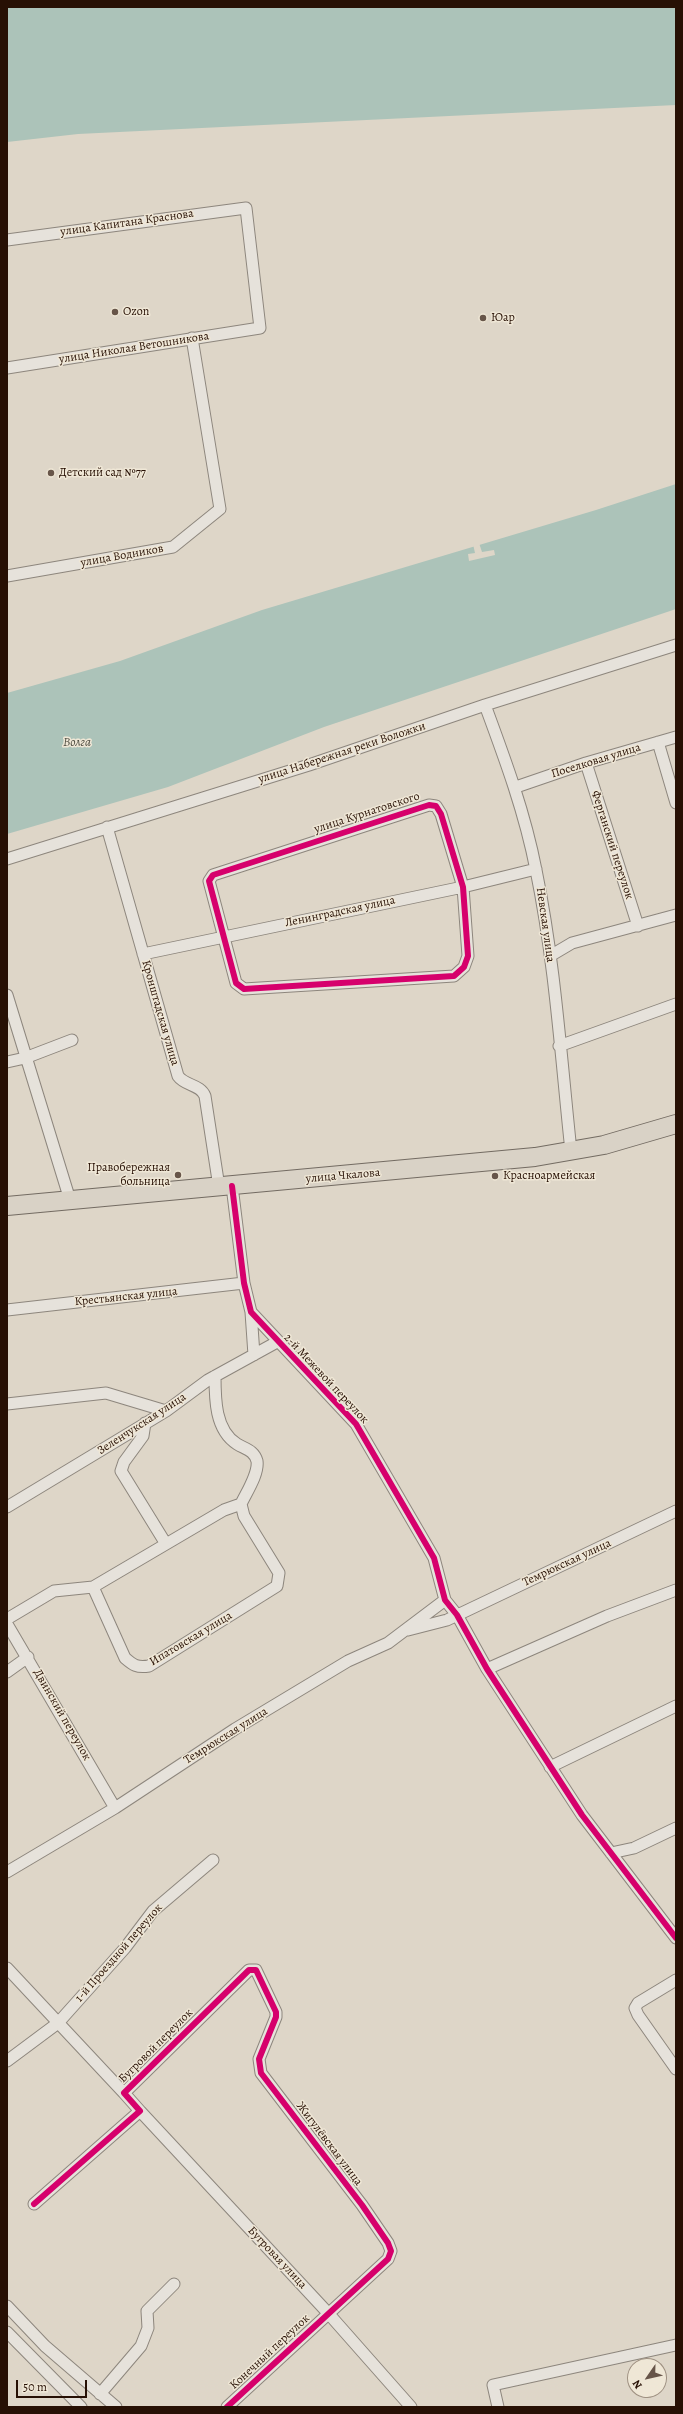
<!DOCTYPE html>
<meta charset="utf-8">
<style>
body{margin:0}
#map{position:relative;width:683px;height:2414px;overflow:hidden;background:#ded6c8;font-family:Alegreya,serif}
canvas{display:block}
.frame{position:absolute;inset:0;border:8px solid #271004;pointer-events:none}
.north{position:absolute;left:627px;top:2358px;width:40px;height:40px;box-sizing:border-box;background:#efe7d6;border:1px solid #9f9182;border-radius:50%;rotate:236deg;font-size:11px;font-weight:700;line-height:16px;text-align:center;color:#271004}
.north::after{content:'';display:block;margin:auto;width:14px;height:18px;background:#675549;clip-path:polygon(50% 0,100% 100%,50% 72%,0 100%)}
.scale{position:absolute;left:16px;top:2380px;width:71px;height:18px;box-sizing:border-box;border:2px solid #271004;border-top:0;padding-left:5px;font-size:12px;line-height:14px;white-space:nowrap;color:#271004;-webkit-text-stroke:3px #efe7d6;paint-order:stroke}
</style>
<div id="map">
<canvas width="683" height="2414"></canvas>
<div class="frame"></div>
<div class="north">N</div>
<div class="scale">50 m</div>
</div>
<script>
const ctx = document.querySelector('canvas').getContext('2d');
ctx.lineJoin = 'round';
function fill(path, color) { ctx.fillStyle = color; ctx.fill(path, 'evenodd'); }
function trace(path, color, width, dash) { ctx.strokeStyle = color; ctx.lineWidth = width; ctx.lineCap = dash ? 'butt' : 'round'; ctx.setLineDash(dash || []); ctx.stroke(path); }
function drawText(font, color, halo, rows, align = 'center') {
  ctx.font = font + ' Alegreya,serif'; ctx.lineWidth = 3; ctx.setLineDash([]); ctx.textBaseline = 'middle'; ctx.strokeStyle = halo; ctx.fillStyle = color; for (const [text, x, y, turn = 0] of rows) {
    ctx.save(); ctx.translate(x, y); ctx.rotate((+turn || 0) * Math.PI / 180); ctx.textAlign = isNaN(turn) ? turn : align; if (halo) ctx.strokeText(text, 0, 0); ctx.fillText(text, 0, 0); ctx.restore();
  }
}
fill(new Path2D(`
 M 7,7 L 676,7 L 676,105 L 78,134 L 7,142 Z
 M 676,484 L 676,609 L 324,727 L 168,787 L 7,834 L 7,693 L 120,661 L 262,610 L 596,510 Z`), '#acc3b9');
fill(new Path2D(`
 M 479,543 L 482,552 L 494,550 L 495,555 L 469,561 L 468,554 L 475,553 L 473,544 Z`), '#ded6c8');
const minor = new Path2D(`
 M 7,240 L 246,208 L 260,328 L 7,368
 M 7,576 L 173,547 L 220,509 L 192,338
 M 485,705 C 505,759 525,813 536,870 C 555,962 561,1058 571,1151
 M 658,742 L 676,803
 M 586,763 L 638,926
 M 516,787 L 586,763 L 676,737
 M 429,805 L 436,806 L 441,814 L 463,887 L 468,956 L 464,967 L 454,976 L 244,989 L 236,983 L 209,881 L 213,875 Z
 M 107,827 L 178,1076 C 185,1086 200,1084 205,1096 L 219,1187
 M 7,859 L 309,765 L 485,705 L 676,645
 M 143,954 L 463,887 L 536,869
 M 550,956 L 572,943 L 676,915
 M 7,995 L 70,1200
 M 559,1046 L 676,1004
 M 7,1062 L 25,1058 L 72,1040
 M 232,1186 L 244,1283 L 251,1312 L 356,1424 L 434,1558 L 445,1600 L 457,1615 L 487,1669 L 582,1815 L 676,1938
 M 7,1310 L 244,1283
 M 251,1312 L 254,1355
 M 7,1404 L 106,1393 L 166,1411
 M 145,1423 L 143,1436 L 124,1462 L 121,1471 L 166,1544
 M 7,1507 L 166,1411 L 208,1380 L 277,1342
 M 93,1587 L 125,1658 C 133,1665 137,1668 149,1666 L 277,1586 L 279,1573 L 244,1516 L 241,1504 C 246,1493 259,1474 257,1461 C 254,1450 245,1449 237,1444 C 215,1430 215,1399 215,1376
 M 7,1619 L 54,1591 L 93,1587 L 224,1510 L 241,1504
 M 7,1624 L 115,1808
 M 408,1630 L 447,1620 L 676,1511
 M 487,1669 L 607,1616 L 676,1590
 M 7,1672 L 28,1657
 M 550,1767 L 676,1706
 M 611,1853 L 634,1848 L 676,1828
 M 7,1872 L 115,1808 L 235,1729 L 348,1661 L 388,1643 L 445,1600
 M 7,1968 L 124,2093
 M 676,1980 L 638,2003 L 635,2008 L 638,2015 L 676,2069
 M 7,2061 L 58,2023 L 125,1948 L 153,1911 L 213,1860
 M 140,2111 L 328,2313 L 411,2407
 M 34,2204 L 140,2111 L 124,2093 L 249,1970 L 256,1970 L 276,2012 L 276,2017 L 259,2059 L 261,2073 L 362,2205 L 388,2243 L 391,2251 L 388,2259 L 227,2407
 M 7,2306 L 45,2346 L 116,2407
 M 7,2332 L 81,2407
 M 100,2394 L 141,2346 L 148,2328 L 147,2311 L 174,2284
 M 498,2407 L 493,2385 L 676,2345`);
const primary = new Path2D(`
 M 7,1206 L 535,1157 L 604,1145 L 676,1124`);
trace(minor, '#8d867d', 13);
trace(primary, '#736b62', 20);
trace(minor, '#e6e2db', 11);
trace(primary, '#d9d2c6', 18);
trace(new Path2D(`
 M 429,805 L 436,806 L 441,814 L 463,887 L 468,956 L 464,967 L 454,976 L 244,989 L 236,983 L 209,881 L 213,875 Z
 M 232,1186 L 244,1283 L 251,1312 L 356,1424 L 434,1558 L 445,1600 L 457,1615 L 487,1669 L 582,1815 L 676,1938
 M 34,2204 L 140,2111 L 124,2093 L 249,1970 L 256,1970 L 276,2012 L 276,2017 L 259,2059 L 261,2073 L 362,2205 L 388,2243 L 391,2251 L 388,2259 L 227,2407`), '#d6006c', 6);
for (const [x, y, r, color] of [
 [115,312,4,"#675549"],
 [483,318,4,"#675549"],
 [51,473,4,"#675549"],
 [178,1175,4,"#675549"],
 [495,1176,4,"#675549"]
]) { const dot = new Path2D(); dot.arc(x, y, r, 0, 2 * Math.PI); ctx.fillStyle = color; ctx.fill(dot); trace(dot, '#efe7d6', 1.5); }
drawText('12px', '#271004', '#efe7d6', [
 ["улица Капитана Краснова",127,223,-8],
 ["улица Николая Ветошникова",134,348,-9],
 ["улица Водников",122,556,-10],
 ["улица Набережная реки Воложки",342,753,-18],
 ["Поселковая улица",596,761,-17],
 ["улица Курнатовского",367,813,-18],
 ["Ферганский переулок",612,845,72],
 ["Ленинградская улица",340,912,-12],
 ["Невская улица",545,925,82],
 ["Кронштадская улица",160,1013,74],
 ["улица Чкалова",343,1176,-5],
 ["Крестьянская улица",126,1297,-6],
 ["2-й Межевой переулок",326,1379,47],
 ["Зеленчукская улица",142,1424,-33],
 ["Темрюкская улица",567,1563,-25],
 ["Ипатовская улица",191,1639,-31],
 ["Двинский переулок",62,1715,60],
 ["Темрюкская улица",226,1736,-32],
 ["1-й Проездной переулок",119,1953,-49],
 ["Бугровой переулок",156,2046,-45],
 ["Жигулёвская улица",329,2144,53],
 ["Бугровая улица",277,2258,47],
 ["Конечный переулок",270,2352,-43]
]);
drawText('12px', '#271004', '#efe7d6', [
 ["Ozon",123,312],
 ["Юар",491,318],
 ["Детский сад №77",59,473],
 ["Правобережная",170,1168,"right"],
 ["больница",170,1182,"right"],
 ["Красноармейская",503,1176]
], 'left');
drawText('italic 13px', '#4e4c41', '#efe7d6', [
 ["Волга",77,743]
]);
</script>
